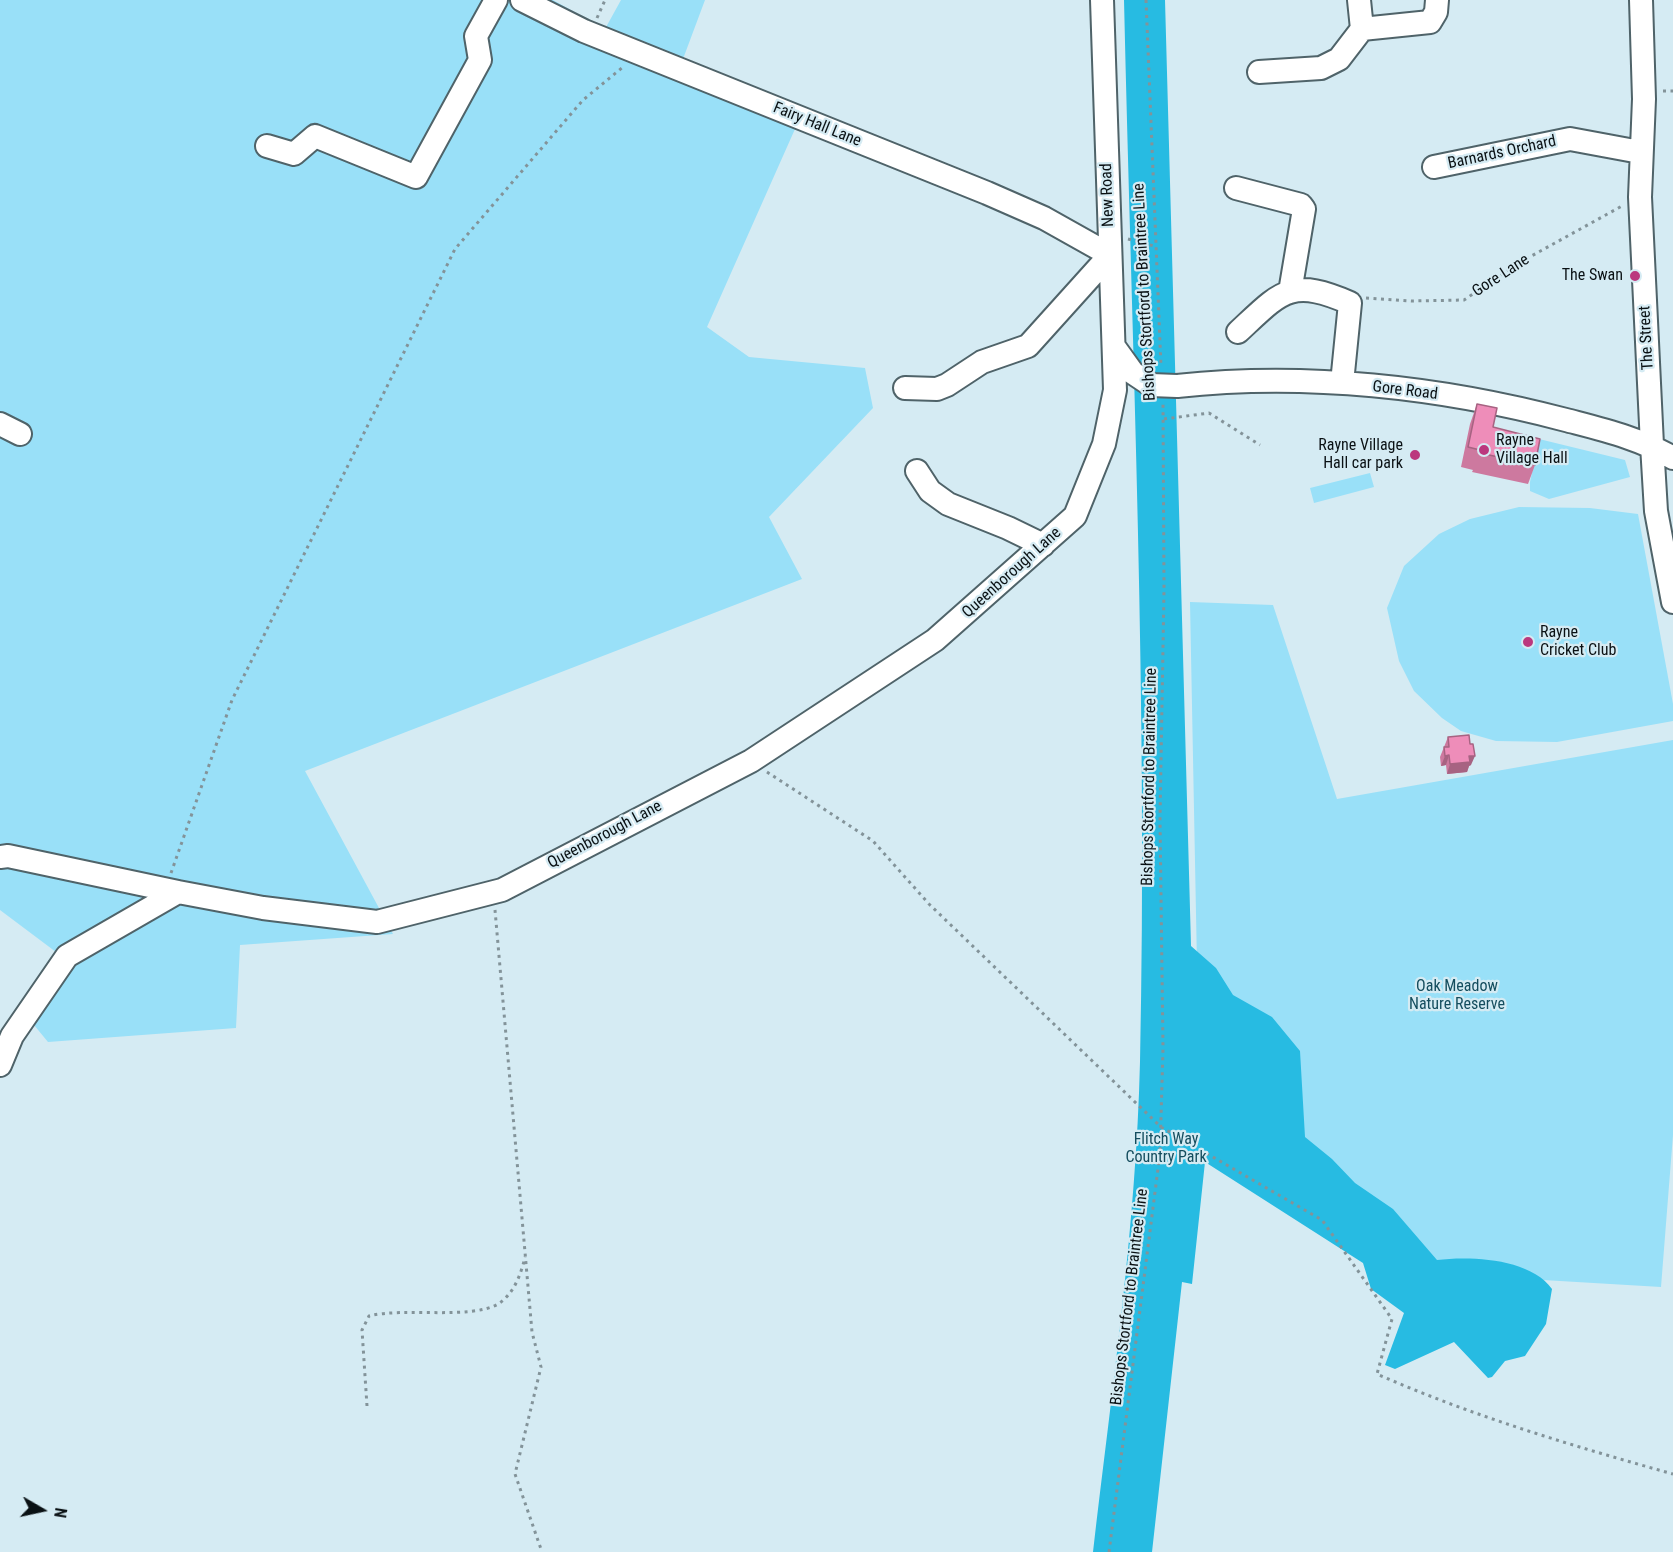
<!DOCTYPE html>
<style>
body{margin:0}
#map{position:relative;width:1673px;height:1552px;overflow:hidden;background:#d5ebf3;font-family:"Roboto Condensed",sans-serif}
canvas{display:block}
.north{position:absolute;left:12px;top:1480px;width:60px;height:60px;-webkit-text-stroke:4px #d5ebf3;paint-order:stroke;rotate:99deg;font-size:16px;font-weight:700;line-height:24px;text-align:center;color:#0a1114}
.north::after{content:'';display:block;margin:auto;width:21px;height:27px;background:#0a1114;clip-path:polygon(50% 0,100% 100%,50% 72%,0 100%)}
</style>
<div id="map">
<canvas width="1673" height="1552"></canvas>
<div class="north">N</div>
</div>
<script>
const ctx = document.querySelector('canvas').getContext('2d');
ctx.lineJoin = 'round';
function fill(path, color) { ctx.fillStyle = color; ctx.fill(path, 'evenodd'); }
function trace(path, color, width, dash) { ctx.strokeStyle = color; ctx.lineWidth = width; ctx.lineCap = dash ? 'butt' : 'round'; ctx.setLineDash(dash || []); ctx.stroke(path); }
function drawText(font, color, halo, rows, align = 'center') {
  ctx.font = font + ' "Roboto Condensed",sans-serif'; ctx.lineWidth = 4.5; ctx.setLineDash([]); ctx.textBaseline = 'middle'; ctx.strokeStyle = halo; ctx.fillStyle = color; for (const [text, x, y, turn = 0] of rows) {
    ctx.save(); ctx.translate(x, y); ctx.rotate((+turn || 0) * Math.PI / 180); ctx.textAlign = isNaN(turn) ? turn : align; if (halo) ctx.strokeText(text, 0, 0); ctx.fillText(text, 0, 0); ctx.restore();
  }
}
fill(new Path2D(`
 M 0,0 L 553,0 L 605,29 L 621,0 L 705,0 L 677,75 L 795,129 L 707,327 L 749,357 L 865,368 L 873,408 L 769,517 L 802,579 L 305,771 L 393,934 L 240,945 L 236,1028 L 48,1042 L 20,1008 L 56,952 L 0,910 Z
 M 1539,439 L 1625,460 L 1630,477 L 1549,499 L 1530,491 L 1530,482 Z
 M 1370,473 L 1374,487 L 1314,503 L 1310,488 Z
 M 1519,507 L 1590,508 L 1638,514 L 1673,704 L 1673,721 L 1557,742 L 1496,741 L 1461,731 L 1442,718 L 1414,691 L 1399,661 L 1387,608 L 1404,566 L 1439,534 L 1470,519 Z
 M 1190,602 L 1273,605 L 1337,799 L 1673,740 L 1673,1135 L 1661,1287 L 1425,1273 L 1200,1121 Z`), '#99e0f8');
fill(new Path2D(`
 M 1124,0 L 1165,0 L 1191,946 L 1216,968 L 1233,995 L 1272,1017 L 1300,1051 L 1305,1137 L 1332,1159 L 1355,1183 L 1393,1209 L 1437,1260 C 1470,1256 1530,1258 1552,1289 L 1546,1324 L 1525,1356 L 1505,1361 L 1492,1377 L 1488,1378 L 1454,1342 L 1395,1369 L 1385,1365 L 1404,1313 L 1371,1289 L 1363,1263 L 1205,1162 L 1192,1284 L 1182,1282 L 1152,1552 L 1093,1552 C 1112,1389 1136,1226 1140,1062 C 1148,708 1132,354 1124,0 Z`), '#27bbe2');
const minor = new Path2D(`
 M 522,0 L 584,31 L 987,193 L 1044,218 L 1110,255
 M 1641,0 L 1644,99 L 1640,197 L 1652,445 L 1656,511 L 1673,602
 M 1362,29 L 1430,22 L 1436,12 L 1437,0
 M 1259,72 L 1321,68 L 1339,59 L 1362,29 L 1359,0
 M 267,146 L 294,154 L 315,136 L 416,177 L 480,60 L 476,36 L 496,0
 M 1434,167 L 1570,139 L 1640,152
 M 1236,188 L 1301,205 L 1304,209 L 1290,292
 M 1238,332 C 1281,292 1290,277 1350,303 L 1342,383
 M 1115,348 L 1133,373 L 1151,385
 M 1177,386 C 1306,372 1441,387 1566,420 C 1604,430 1639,438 1673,458
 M 905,388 L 937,389 L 947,385 L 982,362 L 1028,346 L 1110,255
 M 0,424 L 20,434
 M 917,471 L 930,491 L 948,504 L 1008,528 L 1043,545
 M 0,857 L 8,856 L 178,892
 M 0,1065 L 12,1036 L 67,956 L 178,892 L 263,908 L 377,922 L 502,890 L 751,761 L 935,640 L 1075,516 L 1104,444 L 1115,390 L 1102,0`);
trace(minor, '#4f6369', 26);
trace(new Path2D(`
 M 1146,0 L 1161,367
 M 597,18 L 605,0
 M 1663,91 L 1673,91
 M 1128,239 L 1154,246
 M 1366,298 L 1411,301 L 1464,300 L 1517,264 L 1622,206
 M 1164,419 L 1209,413 L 1260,445
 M 767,772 L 873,841 L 929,904 L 1161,1127 L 1322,1220 L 1392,1319 L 1377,1374 C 1472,1416 1573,1446 1673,1474
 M 171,873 L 232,700 L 455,249 L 583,100 L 623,67
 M 495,910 L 532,1332 L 541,1367 L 515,1474 L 542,1552
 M 367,1406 L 362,1330 L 369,1316 C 404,1307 470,1320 498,1304 C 514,1294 521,1274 525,1257
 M 1109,1552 L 1160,1153 L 1163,1048 L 1160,819 L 1164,590 L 1163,403`), '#839399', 3, [3, 4.5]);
trace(minor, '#fff', 22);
const minorBridge = new Path2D(`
 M 1151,385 L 1177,386`);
trace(minorBridge, '#4f6369', 26, []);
trace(minorBridge, '#fff', 22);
fill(new Path2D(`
 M 1477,404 L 1493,427 L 1535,465 L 1528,484 L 1472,472 L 1473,470 L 1461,467 L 1470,424 Z
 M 1448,737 L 1470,744 L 1471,765 L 1469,766 L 1467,772 L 1447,774 L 1446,765 L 1441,766 L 1440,757 Z`), '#cd799f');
fill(new Path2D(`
 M 1449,755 L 1446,765 L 1441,766 L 1445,756 Z
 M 1469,756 L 1475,756 L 1471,765 L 1469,766 L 1467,772 L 1447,774 L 1450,764 Z`), '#a76382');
const building = new Path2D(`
 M 1477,404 L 1497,408 L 1493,427 L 1540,439 L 1535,465 L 1480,453 L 1480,450 L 1468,447 Z
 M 1469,735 L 1470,744 L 1473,744 L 1475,756 L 1469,756 L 1470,762 L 1450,764 L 1449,755 L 1445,756 L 1444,747 L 1449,747 L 1448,737 Z`);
fill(building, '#ee8db9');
trace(building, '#a76382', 1.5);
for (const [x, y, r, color] of [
 [1635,276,6,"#bb387e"],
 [1484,450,6,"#bb387e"],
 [1415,455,6,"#bb387e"],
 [1528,642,6,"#bb387e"]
]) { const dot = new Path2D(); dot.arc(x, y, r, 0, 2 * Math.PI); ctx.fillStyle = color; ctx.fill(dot); trace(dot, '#d5ebf3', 2); }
drawText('16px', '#0a1114', '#d5ebf3', [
 ["Fairy Hall Lane",817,125,22],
 ["Barnards Orchard",1502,153,-12],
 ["New Road",1108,195,-92],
 ["Gore Lane",1501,276,-33],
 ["Bishops Stortford to Braintree Line",1145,292,-93],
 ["The Street",1647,338,-93],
 ["Gore Road",1405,391,7],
 ["Queenborough Lane",1012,573,-42],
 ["Bishops Stortford to Braintree Line",1150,777,-89],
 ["Queenborough Lane",605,835,-28],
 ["Bishops Stortford to Braintree Line",1130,1297,-83]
]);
drawText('16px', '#0a1114', '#d5ebf3', [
 ["The Swan",1623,276],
 ["Rayne",1496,441,"left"],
 ["Village Hall",1496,459,"left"],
 ["Rayne Village",1403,446],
 ["Hall car park",1403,464],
 ["Rayne",1540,633,"left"],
 ["Cricket Club",1540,651,"left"]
], 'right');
drawText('16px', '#144d5e', '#d5ebf3', [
 ["Oak Meadow",1457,987],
 ["Nature Reserve",1457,1005],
 ["Flitch Way",1166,1140],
 ["Country Park",1166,1158]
]);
</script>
